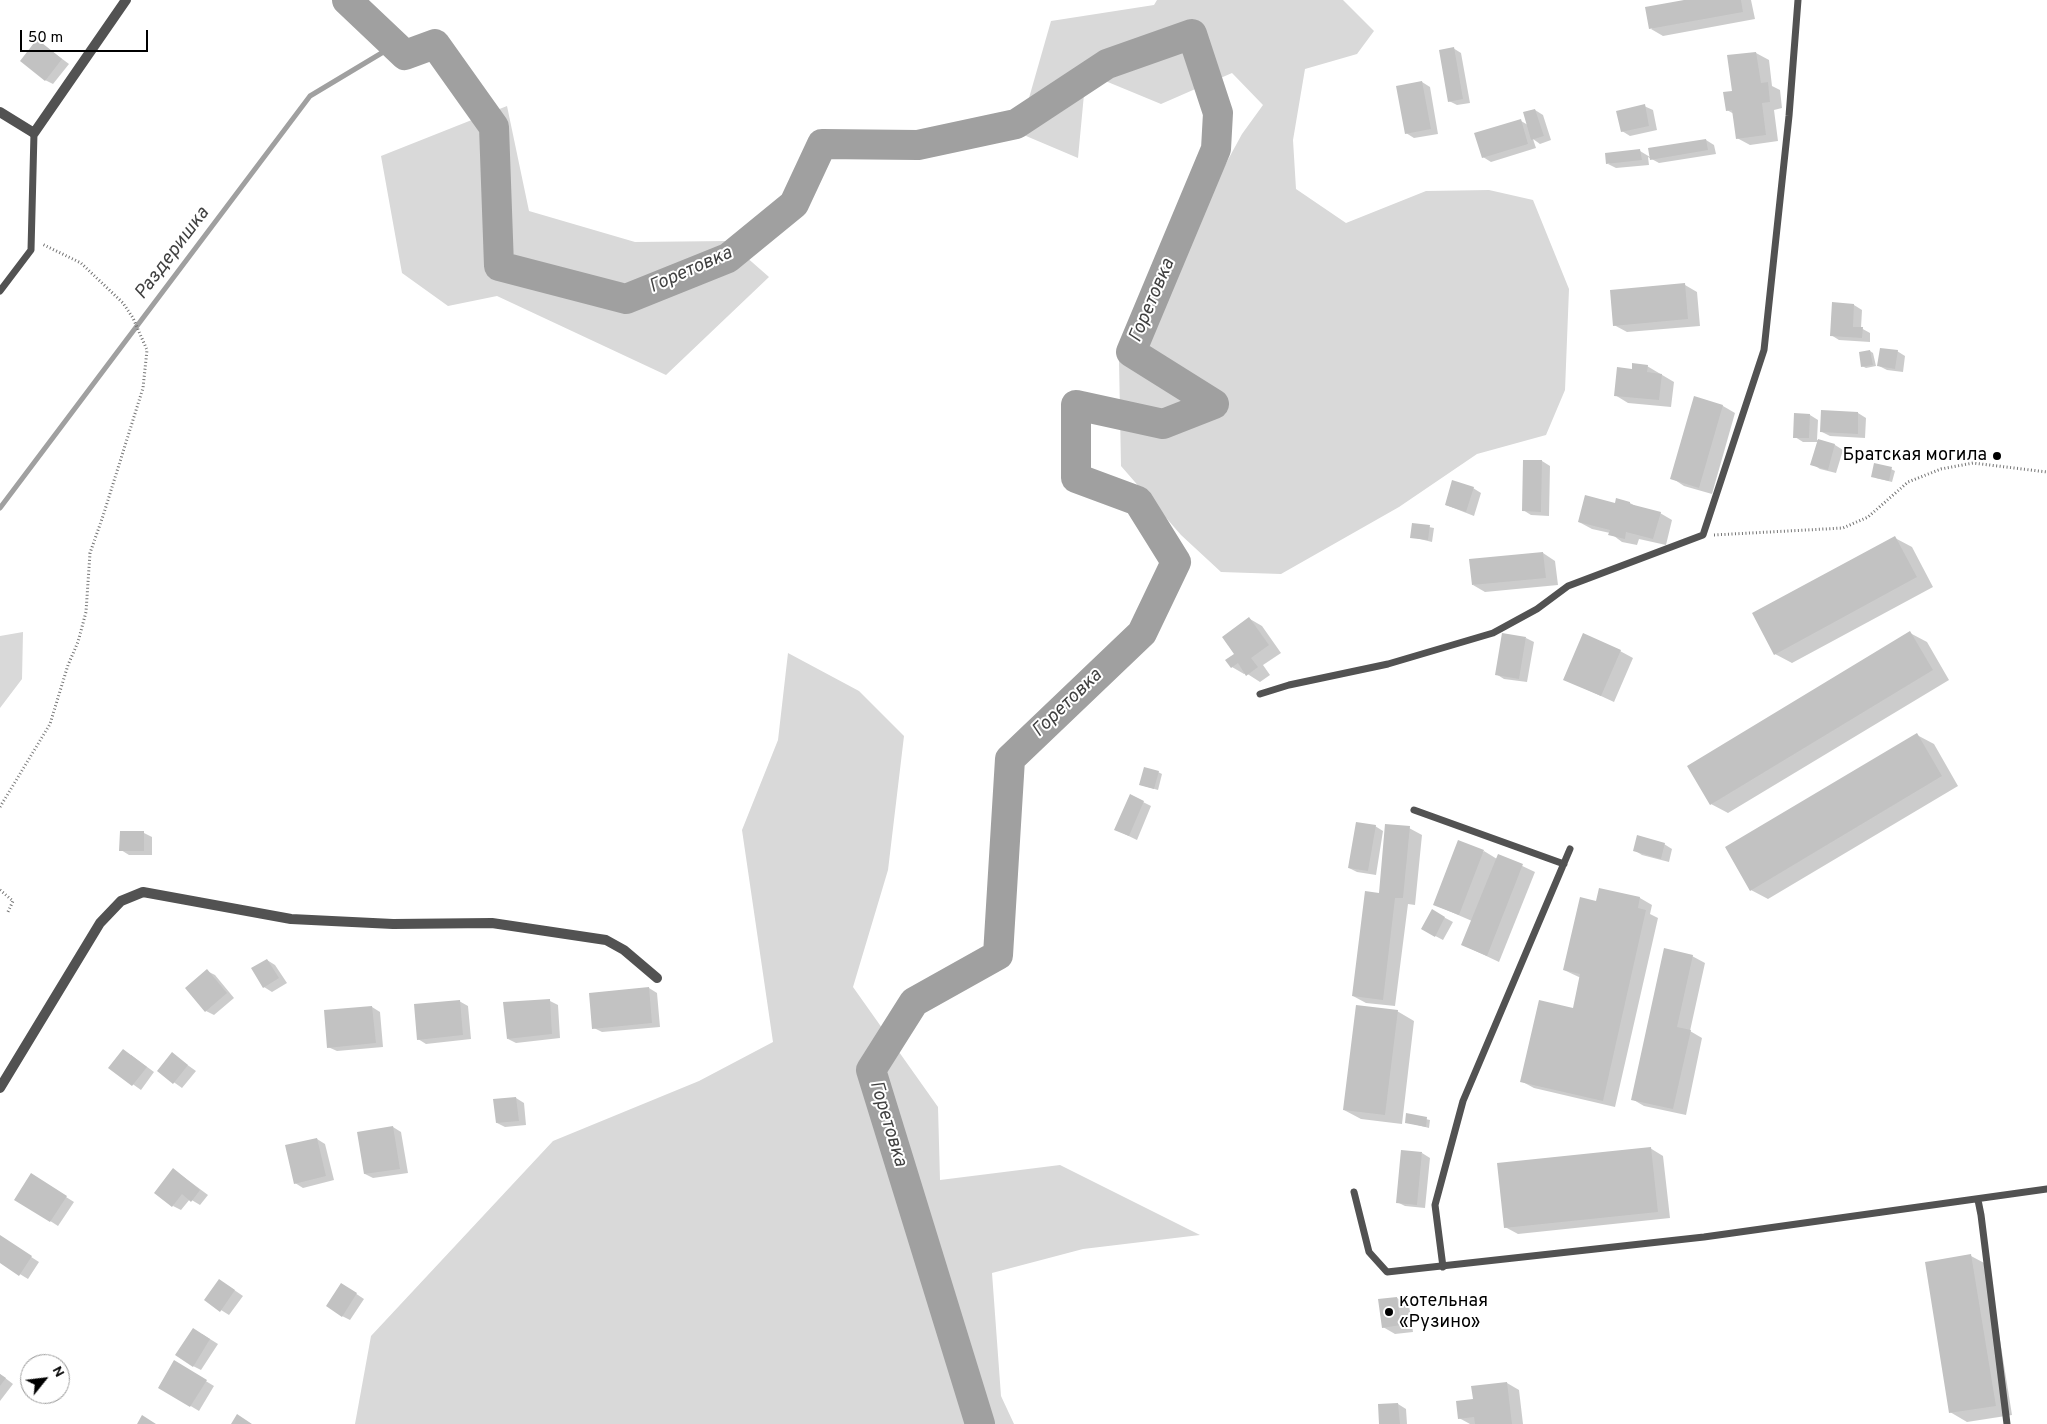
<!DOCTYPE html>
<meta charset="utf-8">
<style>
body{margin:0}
#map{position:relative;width:2047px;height:1424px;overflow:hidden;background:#fff;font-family:Overpass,sans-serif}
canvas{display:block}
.north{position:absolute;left:20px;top:1354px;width:50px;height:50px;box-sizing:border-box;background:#fff;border:1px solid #999;border-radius:50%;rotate:61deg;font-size:14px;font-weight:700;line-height:20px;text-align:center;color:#000}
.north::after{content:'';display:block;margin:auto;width:18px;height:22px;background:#000;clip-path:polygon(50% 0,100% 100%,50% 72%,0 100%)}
.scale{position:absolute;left:20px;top:30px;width:128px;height:22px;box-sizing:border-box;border:2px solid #000;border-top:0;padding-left:6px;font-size:15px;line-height:18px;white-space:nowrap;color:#000;-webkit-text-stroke:4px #fff;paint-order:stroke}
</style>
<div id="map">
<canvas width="2047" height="1424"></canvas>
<div class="north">N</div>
<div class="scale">50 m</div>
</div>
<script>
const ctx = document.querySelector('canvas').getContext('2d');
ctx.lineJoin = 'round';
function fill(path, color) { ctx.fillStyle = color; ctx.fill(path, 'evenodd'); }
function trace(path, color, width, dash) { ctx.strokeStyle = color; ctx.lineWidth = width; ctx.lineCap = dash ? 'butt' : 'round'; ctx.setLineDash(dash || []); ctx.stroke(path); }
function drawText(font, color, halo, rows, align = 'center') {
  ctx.font = font + ' Overpass,sans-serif'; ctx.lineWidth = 4; ctx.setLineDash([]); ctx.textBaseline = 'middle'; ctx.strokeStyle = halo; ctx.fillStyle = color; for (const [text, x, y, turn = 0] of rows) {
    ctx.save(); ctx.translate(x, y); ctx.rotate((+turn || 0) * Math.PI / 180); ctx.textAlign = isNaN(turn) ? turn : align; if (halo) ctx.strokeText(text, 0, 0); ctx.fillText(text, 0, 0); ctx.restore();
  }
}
fill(new Path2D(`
 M 1157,0 L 1343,0 L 1374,31 L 1357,54 L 1305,69 L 1293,140 L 1296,189 L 1346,223 L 1426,191 L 1489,190 L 1533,200 L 1569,289 L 1565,390 L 1546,435 L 1477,454 L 1399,507 L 1281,574 L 1221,572 L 1181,535 L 1121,466 L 1119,360 L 1242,134 L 1263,105 L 1232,73 L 1161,104 L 1086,73 L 1078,158 L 1019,133 L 1051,21 L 1154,5 Z
 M 507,106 L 529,211 L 635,242 L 728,241 L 769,277 L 666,375 L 497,296 L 448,306 L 402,273 L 381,156 Z
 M 23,632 L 22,679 L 0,708 L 0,636 Z
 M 788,653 L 859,691 L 904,736 L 888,870 L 853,987 L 938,1107 L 940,1180 L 1060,1165 L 1200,1235 L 1083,1249 L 992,1273 L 1001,1396 L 1014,1424 L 355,1424 L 371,1336 L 553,1141 L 699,1081 L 773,1042 L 742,830 L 778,740 Z`), '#d9d9d9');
fill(new Path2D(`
 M 1691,0 L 1751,0 L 1755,19 L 1663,36 L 1651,29 Z
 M 45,46 L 69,64 L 53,84 L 45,80 Z
 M 1453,48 L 1461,53 L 1470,103 L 1457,105 L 1449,101 Z
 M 1756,53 L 1769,60 L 1772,86 L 1780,90 L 1782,108 L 1774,110 L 1778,141 L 1750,145 L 1737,138 L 1734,114 L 1727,110 L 1734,92 Z
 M 1422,82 L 1430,87 L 1438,134 L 1414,138 L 1406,133 Z
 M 1644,106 L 1653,110 L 1657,130 L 1630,136 L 1622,131 Z
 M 1535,110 L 1543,115 L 1551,140 L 1540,144 L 1533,139 L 1536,148 L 1491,162 L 1483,157 L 1521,121 L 1528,125 Z
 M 1706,140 L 1714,145 L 1716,154 L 1659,163 L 1648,157 L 1649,165 L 1616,168 L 1608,164 L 1640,151 L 1650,157 Z
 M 1685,285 L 1697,292 L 1700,326 L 1627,332 L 1614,325 Z
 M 1833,304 L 1854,305 L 1862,310 L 1861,328 L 1870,333 L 1870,342 L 1839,340 L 1831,335 Z
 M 1870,351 L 1873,353 L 1876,366 L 1866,368 L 1862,366 Z
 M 1897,351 L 1905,356 L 1903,372 L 1887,370 L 1879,366 Z
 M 1647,366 L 1674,382 L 1671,407 L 1628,403 L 1615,395 L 1633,370 Z
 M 1695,398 L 1723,406 L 1735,413 L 1712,494 L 1684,486 L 1672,478 Z
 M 1823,412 L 1858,413 L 1866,418 L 1865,438 L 1830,436 L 1822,432 Z
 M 1810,415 L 1818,420 L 1817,440 L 1835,445 L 1843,450 L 1836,473 L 1820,469 L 1812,464 L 1818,442 L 1803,442 L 1795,437 Z
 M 1542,461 L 1550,466 L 1549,516 L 1531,515 L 1523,510 Z
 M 1891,469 L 1895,471 L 1892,482 L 1876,478 Z
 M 1473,488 L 1481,493 L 1474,516 L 1446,505 Z
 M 1630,503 L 1637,507 L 1660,513 L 1672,520 L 1666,545 L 1639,539 L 1637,545 L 1622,542 L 1610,533 L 1592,529 L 1579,522 L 1616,505 Z
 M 1413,524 L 1434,528 L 1432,542 L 1412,537 Z
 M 1895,538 L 1912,547 L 1933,587 L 1792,663 L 1775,654 Z
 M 1543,553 L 1555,561 L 1558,585 L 1485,592 L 1473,585 Z
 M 1250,619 L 1262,626 L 1281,653 L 1263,665 L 1270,675 L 1260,682 L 1246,673 L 1244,674 L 1232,667 Z
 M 1910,633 L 1927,642 L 1949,680 L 1728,813 L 1711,804 Z
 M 1526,638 L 1534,642 L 1527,682 L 1504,679 L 1496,674 Z
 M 1620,651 L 1633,658 L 1614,702 L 1564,679 Z
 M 1917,735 L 1934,744 L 1958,786 L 1768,899 L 1751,890 Z
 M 1158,772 L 1162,774 L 1158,790 L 1141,785 Z
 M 1143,802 L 1151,806 L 1137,840 L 1116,830 Z
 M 1375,826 L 1383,831 L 1376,875 L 1357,872 L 1349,868 Z
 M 1409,828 L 1422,835 L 1415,905 L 1408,904 L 1395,1006 L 1366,1003 L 1353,996 L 1380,894 Z
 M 144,833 L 152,837 L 152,855 L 129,855 L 121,850 Z
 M 1664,844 L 1672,849 L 1669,862 L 1642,855 L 1634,850 Z
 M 1484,851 L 1497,859 L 1499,855 L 1535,872 L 1499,962 L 1463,945 L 1472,921 L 1435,905 Z
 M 1640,898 L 1652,905 L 1650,914 L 1658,918 L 1615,1107 L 1534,1088 L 1521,1081 L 1574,1009 L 1581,978 L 1564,970 L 1597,902 Z
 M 1432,911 L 1453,922 L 1443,940 L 1422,929 Z
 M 1692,956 L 1705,963 L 1690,1031 L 1702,1038 L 1686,1115 L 1644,1106 L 1632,1099 Z
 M 267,960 L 275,965 L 287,983 L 272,992 L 264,987 Z
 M 207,971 L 215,975 L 234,998 L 214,1015 L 206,1011 Z
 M 649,988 L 657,993 L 660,1027 L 602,1032 L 594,1028 Z
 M 459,1001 L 468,1006 L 471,1039 L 426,1044 L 418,1039 Z
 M 550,1001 L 558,1005 L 560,1038 L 516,1043 L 508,1039 Z
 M 372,1007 L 380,1012 L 383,1047 L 337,1051 L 328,1047 L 325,1011 Z
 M 1397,1011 L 1414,1021 L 1402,1124 L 1361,1119 L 1344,1110 Z
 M 172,1054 L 196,1071 L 182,1088 L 158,1071 Z
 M 131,1055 L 154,1072 L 141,1090 L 110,1068 Z
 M 516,1098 L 524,1103 L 526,1125 L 505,1127 L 497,1123 Z
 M 1407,1115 L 1430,1120 L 1429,1128 L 1406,1122 Z
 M 393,1127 L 401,1132 L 408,1173 L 373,1178 L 365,1174 L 359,1133 Z
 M 317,1139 L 325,1144 L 334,1180 L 303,1188 L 295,1183 Z
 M 1650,1148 L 1663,1156 L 1670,1218 L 1518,1234 L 1505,1227 Z
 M 1422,1153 L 1430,1158 L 1425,1208 L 1405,1206 L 1397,1202 Z
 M 181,1175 L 208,1195 L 200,1205 L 190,1199 L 181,1210 L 173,1206 Z
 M 39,1180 L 74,1202 L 58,1226 L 16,1199 Z
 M 0,1237 L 39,1262 L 28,1279 L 0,1262 Z
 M 1971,1256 L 1988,1265 L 2012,1415 L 1967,1422 L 1950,1412 Z
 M 227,1285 L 243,1296 L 229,1315 L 205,1300 Z
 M 349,1289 L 364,1299 L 350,1320 L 342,1316 Z
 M 1397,1298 L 1409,1305 L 1413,1332 L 1395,1334 L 1383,1327 Z
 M 202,1334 L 218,1344 L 201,1370 L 193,1366 Z
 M 174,1362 L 214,1386 L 199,1411 L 159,1387 Z
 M 0,1374 L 13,1384 L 0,1401 Z
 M 1507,1383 L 1519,1390 L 1523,1424 L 1470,1424 L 1459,1418 L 1474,1400 Z
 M 1398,1404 L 1406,1409 L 1407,1424 L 1381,1424 Z`), '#0003');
trace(new Path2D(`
 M 0,508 L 310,96 L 395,45`), '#a0a0a0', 5);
trace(new Path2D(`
 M 347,0 L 405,55 L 435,44 L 494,127 L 499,266 L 626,299 L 728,258 L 794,204 L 822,144 L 918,145 L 1016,124 L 1107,64 L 1192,34 L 1218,113 L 1216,149 L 1131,352 L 1214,404 L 1163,424 L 1076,405 L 1076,478 L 1138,501 L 1176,562 L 1142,633 L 1010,759 L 998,955 L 914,1002 L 871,1070 L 980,1424`), '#a0a0a0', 30);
fill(new Path2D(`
 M 1684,0 L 1741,0 L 1743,12 L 1649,29 L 1645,7 Z
 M 37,39 L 62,59 L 45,81 L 20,61 Z
 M 1454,47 L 1463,99 L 1448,102 L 1439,50 Z
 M 1756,52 L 1761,83 L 1768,82 L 1770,102 L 1762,103 L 1766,135 L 1736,139 L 1732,110 L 1726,111 L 1723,92 L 1732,91 L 1727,55 Z
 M 1422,81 L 1431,129 L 1405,134 L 1396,86 Z
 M 1645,104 L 1649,126 L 1621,132 L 1616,111 Z
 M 1535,109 L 1544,136 L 1531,140 L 1523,112 Z
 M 1521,119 L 1528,144 L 1482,158 L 1474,133 Z
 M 1706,139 L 1708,150 L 1650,160 L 1648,148 Z
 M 1640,149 L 1642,160 L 1606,164 L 1605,153 Z
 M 1685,283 L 1688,319 L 1613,326 L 1610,290 Z
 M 1832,302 L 1854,304 L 1853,327 L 1863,327 L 1862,338 L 1830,336 Z
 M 1880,348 L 1898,350 L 1895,369 L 1877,366 Z
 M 1870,350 L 1873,365 L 1861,367 L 1859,352 Z
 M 1632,363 L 1648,365 L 1647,372 L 1662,374 L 1659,400 L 1614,396 L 1617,367 L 1632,369 Z
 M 1694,396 L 1723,405 L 1699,488 L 1670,479 Z
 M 1821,410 L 1858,412 L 1858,434 L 1820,432 Z
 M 1794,413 L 1810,414 L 1809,438 L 1793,438 Z
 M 1818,439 L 1835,444 L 1828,470 L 1810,465 Z
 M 1523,460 L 1542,460 L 1541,512 L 1522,511 Z
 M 1874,463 L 1892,467 L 1889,481 L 1871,477 Z
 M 1452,480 L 1474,487 L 1466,512 L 1445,505 Z
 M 1585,495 L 1615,503 L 1616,498 L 1630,502 L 1630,504 L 1661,512 L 1653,539 L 1626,532 L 1625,539 L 1608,535 L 1610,530 L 1578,522 Z
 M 1412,523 L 1430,525 L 1428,540 L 1410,538 Z
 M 1895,536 L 1917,577 L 1774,655 L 1752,613 Z
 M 1543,552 L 1546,578 L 1472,585 L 1469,559 Z
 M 1249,617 L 1269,645 L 1251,658 L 1258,667 L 1246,676 L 1238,663 L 1231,668 L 1225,660 L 1234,654 L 1222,637 Z
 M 1910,631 L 1933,670 L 1710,805 L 1687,766 Z
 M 1502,633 L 1526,637 L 1519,679 L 1495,675 Z
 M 1583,633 L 1621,650 L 1601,696 L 1563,680 Z
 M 1917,733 L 1942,776 L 1750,891 L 1725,847 Z
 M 1144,767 L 1159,771 L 1154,789 L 1139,785 Z
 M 1130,794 L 1144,801 L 1129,836 L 1114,830 Z
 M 1356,822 L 1376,825 L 1368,871 L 1348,868 Z
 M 1385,824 L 1410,826 L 1403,898 L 1395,898 L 1383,1000 L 1352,996 L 1365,891 L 1379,893 Z
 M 120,831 L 144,831 L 144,851 L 119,851 Z
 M 1637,835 L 1665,843 L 1661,859 L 1633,851 Z
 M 1458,840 L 1484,850 L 1459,915 L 1433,905 Z
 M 1498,854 L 1523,864 L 1487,956 L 1461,945 Z
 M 1599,888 L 1640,897 L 1638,908 L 1646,910 L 1603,1101 L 1520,1082 L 1539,1000 L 1573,1008 L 1580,974 L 1563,970 L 1580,897 L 1596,901 Z
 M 1432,909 L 1445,917 L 1435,937 L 1421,929 Z
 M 1664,948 L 1693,955 L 1677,1027 L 1691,1030 L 1673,1109 L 1631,1100 Z
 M 267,959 L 279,978 L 263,988 L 251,968 Z
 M 207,969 L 227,993 L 205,1012 L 185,988 Z
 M 649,987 L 652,1023 L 592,1029 L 589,993 Z
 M 550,999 L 552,1034 L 507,1039 L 503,1002 Z
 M 460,1000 L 463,1035 L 417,1040 L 414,1004 Z
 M 1356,1005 L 1398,1010 L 1385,1115 L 1343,1110 Z
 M 372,1006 L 376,1043 L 327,1048 L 324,1010 Z
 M 123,1049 L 147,1067 L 132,1086 L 108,1068 Z
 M 172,1052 L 188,1065 L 173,1084 L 157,1071 Z
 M 516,1097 L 519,1121 L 496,1123 L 493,1099 Z
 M 1406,1113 L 1427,1117 L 1426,1127 L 1405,1123 Z
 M 393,1126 L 400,1169 L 364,1174 L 357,1132 Z
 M 317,1138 L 326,1176 L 294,1184 L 285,1145 Z
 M 1651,1147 L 1658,1212 L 1504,1228 L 1497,1163 Z
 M 1401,1150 L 1422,1152 L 1417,1205 L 1396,1203 Z
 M 173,1168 L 200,1190 L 191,1202 L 182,1194 L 172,1207 L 154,1193 Z
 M 31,1173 L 67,1196 L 50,1222 L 14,1200 Z
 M 0,1235 L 32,1256 L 19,1276 L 0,1263 Z
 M 1971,1254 L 1996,1406 L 1949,1413 L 1925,1262 Z
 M 219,1279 L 235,1290 L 220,1312 L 204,1300 Z
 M 341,1283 L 357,1293 L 342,1317 L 326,1306 Z
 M 1397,1297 L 1401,1325 L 1382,1328 L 1378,1299 Z
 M 193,1328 L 210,1339 L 193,1367 L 175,1355 Z
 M 174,1360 L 207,1380 L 190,1407 L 158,1388 Z
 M 0,1374 L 6,1378 L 0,1386 Z
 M 1507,1382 L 1512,1424 L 1475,1424 L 1474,1417 L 1458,1419 L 1456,1401 L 1473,1399 L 1471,1386 Z
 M 1398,1403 L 1400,1424 L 1379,1424 L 1378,1404 Z
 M 237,1414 L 252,1424 L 231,1424 Z
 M 142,1415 L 156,1424 L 137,1424 Z`), '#c2c2c2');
trace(new Path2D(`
 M 1714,535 L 1843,528 L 1868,517 L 1908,482 L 1941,469 L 1973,463 L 2047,472
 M 0,807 L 50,724 L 68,665 L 78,642 L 86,612 L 90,553 L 103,516 L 143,388 L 147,350 L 133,318 L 123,303 L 81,263 L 42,244
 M 0,890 L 13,901 L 7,914`), '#747474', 3, [1, 2.5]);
trace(new Path2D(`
 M 0,291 L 31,250 L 34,133
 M 1260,694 L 1289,685 L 1388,664 L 1493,633 L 1537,609 L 1568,586 L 1703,535 L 1764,350 L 1789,116 L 1798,0
 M 1414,810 L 1564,864
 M 1354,1192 L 1369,1252 L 1387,1272 L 1704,1237 L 2047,1189
 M 1978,1200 L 1981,1215 L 2007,1424
 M 1443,1267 L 1435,1205 L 1463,1101 L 1570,849`), '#525252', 7);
trace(new Path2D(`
 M 0,112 L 34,133 L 126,0
 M 0,1088 L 100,923 L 121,901 L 143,892 L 291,919 L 393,924 L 492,923 L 606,940 L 624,950 L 657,978`), '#525252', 10);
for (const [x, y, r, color] of [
 [1997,456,5,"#000"],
 [1389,1312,5,"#000"]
]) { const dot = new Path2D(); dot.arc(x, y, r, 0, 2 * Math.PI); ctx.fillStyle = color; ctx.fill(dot); trace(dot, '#fff', 2); }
drawText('18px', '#000', '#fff', [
 ["Братская могила",1987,456],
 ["котельная",1399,1302,"left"],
 ["«Рузино»",1399,1323,"left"]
], 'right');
drawText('italic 19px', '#414141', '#fff', [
 ["Раздеришка",173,254,-53],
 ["Горетовка",691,271,-24],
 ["Горетовка",1153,301,-67],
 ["Горетовка",1068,704,-44],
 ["Горетовка",887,1124,73]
]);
</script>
